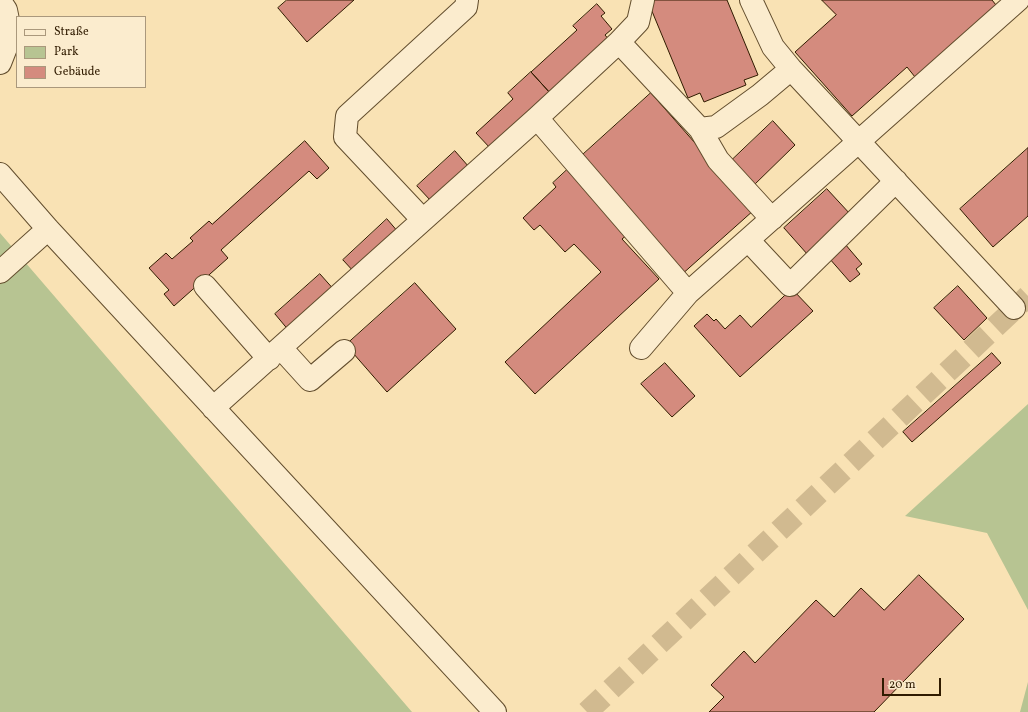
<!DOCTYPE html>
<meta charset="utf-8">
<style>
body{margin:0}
#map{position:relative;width:1028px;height:712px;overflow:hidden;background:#f9e2b4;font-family:Vollkorn,serif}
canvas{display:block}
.legend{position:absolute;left:16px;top:16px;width:130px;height:72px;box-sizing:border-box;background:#fbecce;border:1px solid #aa987c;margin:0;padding:5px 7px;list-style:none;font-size:12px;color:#301b00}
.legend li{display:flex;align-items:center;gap:8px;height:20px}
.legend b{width:20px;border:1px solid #aa987c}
.scale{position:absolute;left:882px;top:678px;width:59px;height:18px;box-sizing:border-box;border:2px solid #301b00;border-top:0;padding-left:5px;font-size:12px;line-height:14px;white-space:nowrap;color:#301b00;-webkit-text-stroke:3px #fbecce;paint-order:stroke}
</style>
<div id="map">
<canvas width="1028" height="712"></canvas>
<ul class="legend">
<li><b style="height:5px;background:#fbecce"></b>Straße</li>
<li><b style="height:11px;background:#b7c492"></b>Park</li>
<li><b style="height:11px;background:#d48b7e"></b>Gebäude</li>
</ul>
<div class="scale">20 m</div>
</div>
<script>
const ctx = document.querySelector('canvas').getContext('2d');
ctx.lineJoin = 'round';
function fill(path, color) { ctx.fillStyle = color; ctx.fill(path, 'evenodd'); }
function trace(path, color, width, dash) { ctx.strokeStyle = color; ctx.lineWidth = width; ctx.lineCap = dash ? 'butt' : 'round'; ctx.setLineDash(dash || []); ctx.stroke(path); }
fill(new Path2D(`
 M 0,233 L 412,712 L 0,712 Z
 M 1028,404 L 1028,610 L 987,533 L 905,516 Z
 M 1028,682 L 1028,712 L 1020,712 Z`), '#b7c492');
const building = new Path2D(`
 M 287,0 L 354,0 L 307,42 L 278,8 Z
 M 652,0 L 727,0 L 758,75 L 744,80 L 746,85 L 704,102 L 700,93 L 688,98 L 649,4 Z
 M 822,0 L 992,0 L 996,5 L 915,77 L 907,67 L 852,116 L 795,52 L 836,15 Z
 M 597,4 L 605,13 L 601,16 L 612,29 L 605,35 L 610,41 L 551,94 L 531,72 L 577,30 L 573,26 Z
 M 531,72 L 551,94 L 491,149 L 476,133 L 513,99 L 508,93 Z
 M 651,93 L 754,210 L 680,276 L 577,160 Z
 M 773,121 L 795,145 L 753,186 L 730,162 Z
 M 305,141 L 329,168 L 317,179 L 309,171 L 221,250 L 228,258 L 174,306 L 164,294 L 169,290 L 149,268 L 166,253 L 172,259 L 193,241 L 190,238 L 209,221 L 212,224 Z
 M 1028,148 L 1028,216 L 993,247 L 960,209 Z
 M 455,151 L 469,167 L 431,201 L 417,186 Z
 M 567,170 L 627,235 L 622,239 L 659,279 L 535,394 L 505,362 L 601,272 L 574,244 L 565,252 L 540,225 L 534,230 L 523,218 L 556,187 L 553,183 Z
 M 827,189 L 851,215 L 808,255 L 784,228 Z
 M 387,219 L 399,233 L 355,273 L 343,260 Z
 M 845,244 L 862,264 L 856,269 L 860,274 L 850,282 L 829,258 Z
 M 320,274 L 336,292 L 290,332 L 275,314 Z
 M 415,283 L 456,329 L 387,392 L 346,345 Z
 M 958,286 L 987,318 L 964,340 L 934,308 Z
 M 792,289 L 813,311 L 740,377 L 694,326 L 707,314 L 714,321 L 716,319 L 725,329 L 740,315 L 751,327 Z
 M 992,353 L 1001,363 L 912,442 L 903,432 Z
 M 665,363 L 695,396 L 672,417 L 641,384 Z
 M 919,575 L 964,619 L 874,712 L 709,712 L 724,697 L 711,685 L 744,651 L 755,663 L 816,600 L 834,617 L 861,588 L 884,610 Z`);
fill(building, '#d48b7e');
trace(building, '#301b00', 1);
trace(new Path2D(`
 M 587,712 L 1028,296`), '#d1ba90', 22, [22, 11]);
const minor = new Path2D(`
 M 643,0 L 638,22 L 619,42 L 700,129 L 716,127 L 760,95 L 791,69 L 1014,308
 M 751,0 L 773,47 L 791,69
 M 0,1 L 6,10 L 11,35 L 0,63
 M 537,118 L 688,293 L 1018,0
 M 700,129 L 718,160 L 772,219
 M 0,174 L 48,229 L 495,712
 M 423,220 L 345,137 L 347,116 L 466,7 L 467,0
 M 748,240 L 790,285 L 896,181
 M 0,272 L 48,229
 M 205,286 L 269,359
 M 281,348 L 310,380 L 344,351
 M 641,348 L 688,293
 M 213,408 L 537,118 L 619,42`);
trace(minor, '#624d2d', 24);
trace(minor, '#fbecce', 22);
</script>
